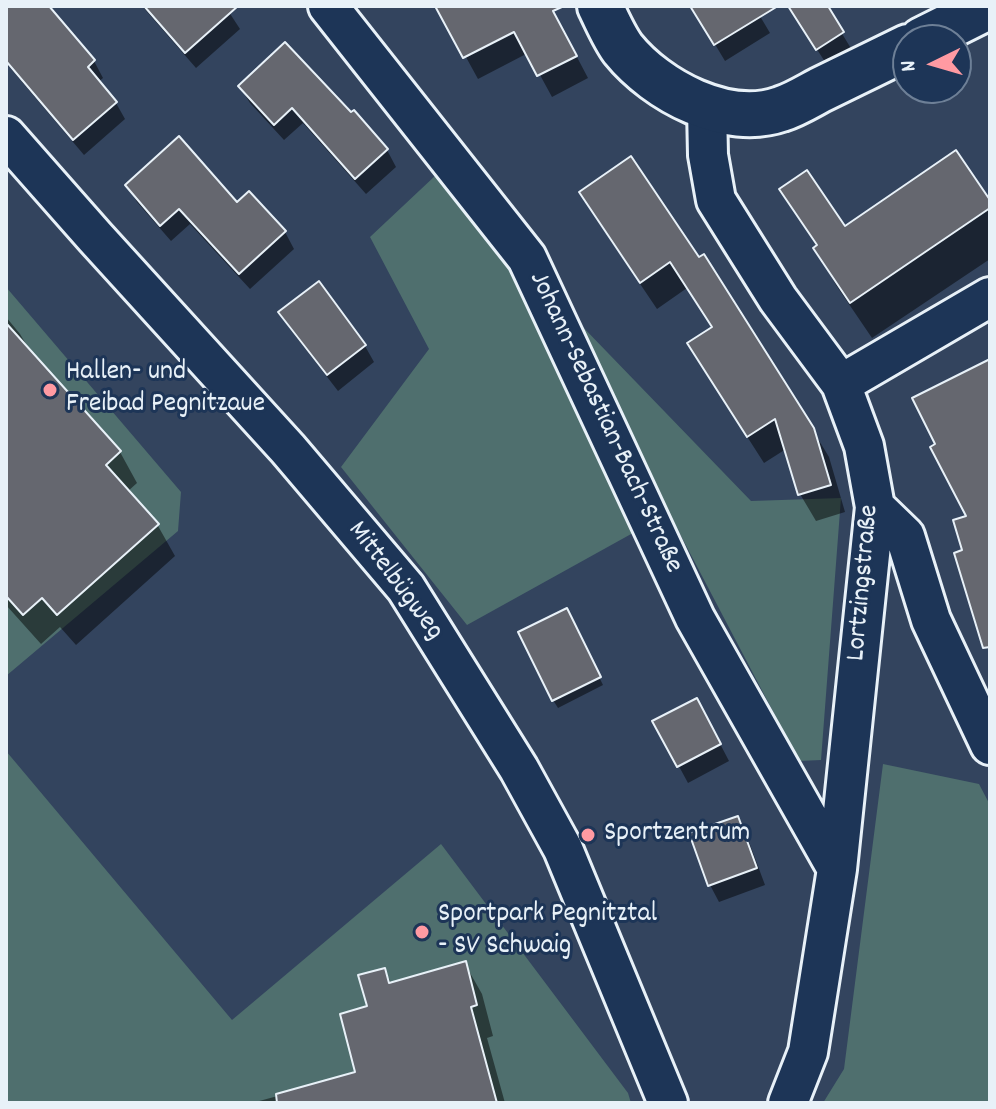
<!DOCTYPE html>
<meta charset="utf-8">
<style>
body{margin:0}
#map{position:relative;width:996px;height:1109px;overflow:hidden;background:#33445e;font-family:Dekko,sans-serif}
canvas{display:block}
.frame{position:absolute;inset:0;border:8px solid #e8f1f8;pointer-events:none}
.north{position:absolute;left:892px;top:24px;width:80px;height:80px;box-sizing:border-box;background:#1d3557;border:2px solid #6e8097;border-radius:50%;rotate:265deg;font-size:22px;font-weight:700;line-height:32px;text-align:center;color:#e8f1f8}
.north::after{content:'';display:block;margin:auto;width:28px;height:36px;background:#ff9aa2;clip-path:polygon(50% 0,100% 100%,50% 72%,0 100%)}
</style>
<div id="map">
<canvas width="996" height="1109"></canvas>
<div class="frame"></div>
<div class="north">N</div>
</div>
<script>
const ctx = document.querySelector('canvas').getContext('2d');
ctx.lineJoin = 'round';
function fill(path, color) { ctx.fillStyle = color; ctx.fill(path, 'evenodd'); }
function trace(path, color, width, dash) { ctx.strokeStyle = color; ctx.lineWidth = width; ctx.lineCap = dash ? 'butt' : 'round'; ctx.setLineDash(dash || []); ctx.stroke(path); }
function drawText(font, color, halo, rows, align = 'center') {
  ctx.font = font + ' Dekko,sans-serif'; ctx.lineWidth = 6; ctx.setLineDash([]); ctx.textBaseline = 'middle'; ctx.strokeStyle = halo; ctx.fillStyle = color; for (const [text, x, y, turn = 0] of rows) {
    ctx.save(); ctx.translate(x, y); ctx.rotate((+turn || 0) * Math.PI / 180); ctx.textAlign = isNaN(turn) ? turn : align; if (halo) ctx.strokeText(text, 0, 0); ctx.fillText(text, 0, 0); ctx.restore();
  }
}
fill(new Path2D(`
 M 436,175 L 751,501 L 841,498 L 821,760 L 799,761 L 669,513 L 467,625 L 341,467 L 429,349 L 370,237 Z
 M 6,287 L 181,492 L 178,531 L 6,676 Z
 M 6,751 L 232,1020 L 441,844 L 628,1093 L 631,1103 L 6,1103 Z
 M 883,764 L 979,784 L 990,805 L 990,1103 L 823,1103 L 844,1069 Z`), '#4f6f6e');
fill(new Path2D(`
 M 6,6 L 40,6 L 94,61 L 103,78 L 98,82 L 116,103 L 125,119 L 84,155 L 6,63 Z
 M 142,6 L 225,6 L 240,29 L 196,68 Z
 M 443,6 L 550,6 L 588,78 L 552,97 L 528,53 L 478,79 L 439,8 Z
 M 692,6 L 754,6 L 770,33 L 725,61 Z
 M 799,6 L 825,6 L 852,50 L 827,65 L 802,26 Z
 M 240,87 L 351,115 L 354,113 L 387,150 L 396,167 L 366,194 L 303,123 L 284,140 L 250,103 Z
 M 630,159 L 812,429 L 829,457 L 845,512 L 816,521 L 800,494 L 786,449 L 764,463 L 705,371 L 714,329 L 687,288 L 657,309 L 597,220 L 581,193 Z
 M 127,185 L 237,205 L 249,193 L 285,232 L 294,249 L 250,289 L 190,224 L 171,241 L 137,202 Z
 M 781,189 L 844,229 L 990,203 L 990,259 L 872,338 L 836,285 L 815,249 L 817,247 Z
 M 281,312 L 365,346 L 374,362 L 338,391 L 290,329 Z
 M 6,317 L 20,334 L 33,356 L 120,452 L 137,483 L 127,492 L 158,526 L 175,556 L 76,645 L 60,627 L 41,644 L 6,605 Z
 M 570,618 L 603,685 L 558,708 L 553,700 Z
 M 706,717 L 729,761 L 688,783 L 655,722 Z
 M 737,818 L 746,834 L 765,885 L 719,902 L 710,885 Z
 M 465,964 L 482,994 L 493,1036 L 487,1038 L 505,1103 L 252,1103 L 358,1074 L 369,1008 L 384,970 L 392,984 Z`), '#0007');
const building = new Path2D(`
 M 6,6 L 49,6 L 95,60 L 88,67 L 117,102 L 73,140 L 6,61 Z
 M 144,6 L 238,6 L 185,53 Z
 M 435,6 L 564,6 L 553,11 L 577,56 L 537,76 L 514,32 L 463,58 Z
 M 690,6 L 778,6 L 714,45 Z
 M 788,6 L 828,6 L 844,32 L 816,50 Z
 M 285,42 L 351,112 L 354,110 L 388,149 L 355,179 L 292,108 L 274,125 L 238,86 Z
 M 179,136 L 237,202 L 249,191 L 286,231 L 239,274 L 179,209 L 160,226 L 125,185 Z
 M 956,150 L 990,200 L 990,208 L 850,303 L 813,248 L 817,245 L 779,189 L 807,170 L 845,226 Z
 M 631,156 L 699,257 L 704,254 L 814,428 L 831,485 L 798,495 L 775,419 L 747,437 L 687,343 L 712,327 L 670,262 L 640,283 L 579,192 Z
 M 319,281 L 366,345 L 327,375 L 278,312 Z
 M 6,323 L 121,451 L 106,465 L 159,524 L 57,615 L 42,598 L 23,615 L 6,596 Z
 M 990,359 L 990,647 L 983,648 L 954,553 L 962,550 L 953,520 L 966,516 L 930,447 L 935,444 L 912,398 Z
 M 567,608 L 601,677 L 552,701 L 518,632 Z
 M 697,698 L 721,744 L 677,767 L 652,721 Z
 M 738,816 L 757,868 L 708,886 L 689,833 Z
 M 466,961 L 477,1005 L 471,1007 L 497,1103 L 277,1103 L 276,1094 L 355,1072 L 340,1014 L 367,1006 L 358,975 L 385,968 L 389,983 Z`);
fill(building, '#65676f');
trace(building, '#e8f1f8', 2);
const street = new Path2D(`
 M 328,6 L 527,258 L 695,618 L 837,869
 M 707,108 L 708,155 L 716,200 L 778,299 L 841,384 L 864,446 L 875,507 L 837,869 L 808,1052 L 788,1103
 M 6,136 L 95,237 L 288,449 L 406,588 L 519,769 L 563,849 L 668,1103
 M 841,384 L 990,297
 M 875,507 L 905,536 L 931,620 L 990,745`);
const secondary = new Path2D(`
 M 600,6 C 607,20 614,37 623,49 C 657,91 727,128 781,109 C 794,105 807,97 820,90 C 849,76 879,61 908,47
 M 922,40 L 990,6`);
trace(street, '#e8f1f8', 44);
trace(secondary, '#e8f1f8', 50);
trace(street, '#1d3557', 38);
trace(secondary, '#1d3557', 44);
for (const [x, y, r, color] of [
 [50,390,8,"#ff9aa2"],
 [588,835,8,"#ff9aa2"],
 [422,932,8,"#ff9aa2"]
]) { const dot = new Path2D(); dot.arc(x, y, r, 0, 2 * Math.PI); ctx.fillStyle = color; ctx.fill(dot); trace(dot, '#1d3557', 3); }
drawText('28px', '#e8f1f8', '#1d3557', [
 ["Hallen- und",66,374],
 ["Freibad Pegnitzaue",66,406],
 ["Sportzentrum",604,835],
 ["Sportpark Pegnitztal",438,916],
 ["- SV Schwaig",438,948]
], 'left');
drawText('28px', '#e8f1f8', '#1d3557', [
 ["Johann-Sebastian-Bach-Straße",604,423,65],
 ["Mittelbügweg",394,582,53],
 ["Lortzingstraße",865,583,-85]
]);
</script>
